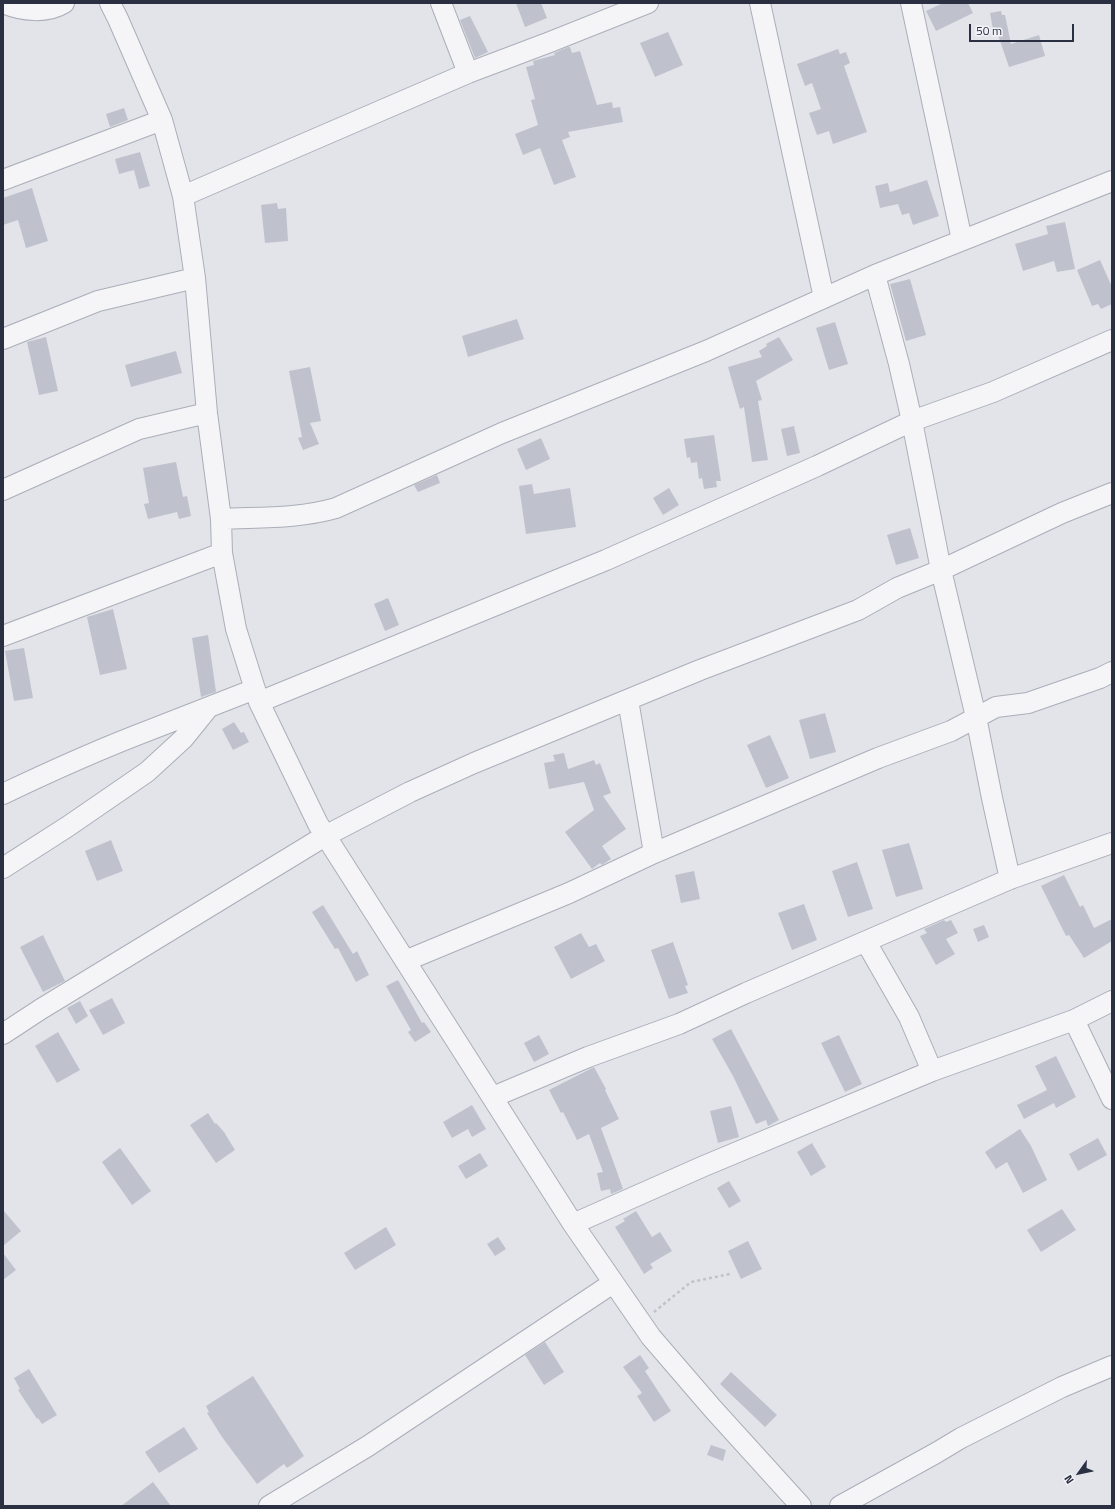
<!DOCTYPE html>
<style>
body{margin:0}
#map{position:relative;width:1115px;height:1509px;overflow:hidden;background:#e2e4ea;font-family:"Titillium Web",sans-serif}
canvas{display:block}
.frame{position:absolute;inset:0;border:4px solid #2a2f42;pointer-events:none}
.north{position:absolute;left:1059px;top:1453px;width:40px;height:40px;-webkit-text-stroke:3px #f1f3f8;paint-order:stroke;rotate:237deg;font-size:11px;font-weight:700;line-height:16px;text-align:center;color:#2a2f42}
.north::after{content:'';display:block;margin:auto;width:14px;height:18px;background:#2a2f42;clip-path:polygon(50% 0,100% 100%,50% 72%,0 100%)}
.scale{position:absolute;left:969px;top:24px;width:105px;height:18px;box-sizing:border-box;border:2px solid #2a2f42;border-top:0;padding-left:5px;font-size:12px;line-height:14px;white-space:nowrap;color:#2a2f42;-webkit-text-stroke:3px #f1f3f8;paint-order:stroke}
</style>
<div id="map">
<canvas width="1115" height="1509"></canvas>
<div class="frame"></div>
<div class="north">N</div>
<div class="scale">50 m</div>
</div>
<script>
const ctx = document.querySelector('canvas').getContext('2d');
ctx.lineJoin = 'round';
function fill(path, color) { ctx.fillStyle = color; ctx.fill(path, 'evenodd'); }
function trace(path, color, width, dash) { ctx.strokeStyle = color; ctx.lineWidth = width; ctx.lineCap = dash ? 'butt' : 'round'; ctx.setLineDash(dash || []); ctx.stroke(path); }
fill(new Path2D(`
 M 516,3 L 541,3 L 547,18 L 525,27 Z
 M 943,3 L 968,3 L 973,13 L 936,31 L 926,11 Z
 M 1001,11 L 1002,15 L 1005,15 L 1011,44 L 1039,35 L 1045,56 L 1009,67 L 998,35 L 994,35 L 990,13 Z
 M 470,16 L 488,52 L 475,58 L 460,20 Z
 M 668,32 L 683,65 L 655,77 L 640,43 Z
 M 568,47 L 570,47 L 572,53 L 580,51 L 597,105 L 612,102 L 613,108 L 620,107 L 623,122 L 568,132 L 570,137 L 562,140 L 576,177 L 554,185 L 540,148 L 523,155 L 515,134 L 538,125 L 531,100 L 535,99 L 526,67 L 534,65 L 533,61 L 555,55 L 554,53 Z
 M 838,49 L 840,54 L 846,52 L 850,63 L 844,66 L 867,132 L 833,144 L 829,131 L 817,135 L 809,113 L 821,109 L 812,83 L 805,86 L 797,64 Z
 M 124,108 L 128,120 L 110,127 L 106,114 Z
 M 140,152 L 150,186 L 139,189 L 134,170 L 119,174 L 115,159 Z
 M 927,180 L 939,216 L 913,225 L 909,213 L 902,215 L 898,204 L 880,208 L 875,186 L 888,183 L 890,192 Z
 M 32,188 L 48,241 L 26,248 L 18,220 L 3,225 L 3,198 Z
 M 277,203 L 278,209 L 286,208 L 288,241 L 265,243 L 261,205 Z
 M 1065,222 L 1075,269 L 1057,272 L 1054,261 L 1023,271 L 1015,244 L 1048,234 L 1046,226 Z
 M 1100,260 L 1112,287 L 1112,304 L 1101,309 L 1098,304 L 1092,306 L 1077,270 Z
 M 910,279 L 926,335 L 906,341 L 890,284 Z
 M 517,319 L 524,339 L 468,357 L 462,336 Z
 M 835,322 L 848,364 L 829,370 L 816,328 Z
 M 46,337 L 58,391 L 39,395 L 27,342 Z
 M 779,337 L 793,360 L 756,381 L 762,400 L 758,401 L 768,460 L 752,462 L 744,407 L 740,409 L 728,367 L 762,357 L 759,351 L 767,346 L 766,344 Z
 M 176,351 L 182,373 L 131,387 L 125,365 Z
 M 310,367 L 321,421 L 310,423 L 319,444 L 303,450 L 298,438 L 302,437 L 289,371 Z
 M 794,426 L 800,453 L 787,456 L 781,429 Z
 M 714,435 L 721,481 L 716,481 L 717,487 L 704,489 L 702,478 L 699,479 L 697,462 L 691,463 L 690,457 L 687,458 L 684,439 Z
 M 541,438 L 550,459 L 526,470 L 517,449 Z
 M 176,462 L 183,497 L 187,496 L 191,516 L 179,519 L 177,512 L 148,519 L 144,504 L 149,503 L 143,468 Z
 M 437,475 L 440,483 L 418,492 L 414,485 Z
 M 532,484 L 534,494 L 570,488 L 576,527 L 526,534 L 519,486 Z
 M 669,488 L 679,505 L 663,515 L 653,498 Z
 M 910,528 L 919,558 L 896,565 L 887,535 Z
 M 388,598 L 399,625 L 385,631 L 374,604 Z
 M 113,609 L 127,669 L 100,675 L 87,617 Z
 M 208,635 L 216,692 L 201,697 L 192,638 Z
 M 24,648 L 33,698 L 14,701 L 5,651 Z
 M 825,713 L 836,752 L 810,759 L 799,720 Z
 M 234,722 L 241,733 L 244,732 L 249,742 L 233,750 L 222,729 Z
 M 770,735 L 789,778 L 766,788 L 747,745 Z
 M 564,753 L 568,769 L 594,760 L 596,765 L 600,763 L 611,793 L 603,796 L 626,829 L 602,846 L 611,859 L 602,865 L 600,863 L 592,869 L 565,832 L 594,810 L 584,782 L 549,789 L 544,763 L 555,761 L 553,755 Z
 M 111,840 L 123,871 L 97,881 L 85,851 Z
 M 909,843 L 923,889 L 896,897 L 882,850 Z
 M 857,862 L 873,909 L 848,917 L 832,871 Z
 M 694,871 L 700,899 L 681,903 L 675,875 Z
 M 1064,875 L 1080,907 L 1083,905 L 1094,928 L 1112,919 L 1112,941 L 1084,958 L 1069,935 L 1066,936 L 1041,886 Z
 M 804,904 L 817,940 L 792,950 L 778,913 Z
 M 323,905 L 353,954 L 357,951 L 369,975 L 356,982 L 338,948 L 335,949 L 312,912 Z
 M 944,920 L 946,922 L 951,920 L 958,933 L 946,939 L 955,954 L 936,965 L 920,936 L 927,933 L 924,929 Z
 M 984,925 L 989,937 L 978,942 L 973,929 Z
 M 581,933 L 589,947 L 596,944 L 605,961 L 571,979 L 554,947 Z
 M 43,935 L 65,981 L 43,992 L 20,947 Z
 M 673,942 L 688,985 L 685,986 L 688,993 L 669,999 L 651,950 Z
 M 398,980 L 422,1023 L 424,1022 L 431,1032 L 415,1042 L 408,1032 L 411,1030 L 386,986 Z
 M 112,998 L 125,1023 L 103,1035 L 89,1010 Z
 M 80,1001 L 88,1016 L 76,1024 L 67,1008 Z
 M 731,1029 L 779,1120 L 768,1126 L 766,1120 L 756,1124 L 733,1076 L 712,1039 Z
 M 58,1032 L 80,1070 L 57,1083 L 35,1046 Z
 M 539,1035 L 549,1054 L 534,1062 L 524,1043 Z
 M 839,1035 L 862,1084 L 845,1092 L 821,1043 Z
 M 1056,1056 L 1076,1097 L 1056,1108 L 1054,1103 L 1024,1119 L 1017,1105 L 1047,1090 L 1035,1066 Z
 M 594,1067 L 606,1089 L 605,1090 L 619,1119 L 601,1128 L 616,1169 L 623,1189 L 611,1194 L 610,1189 L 601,1191 L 597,1173 L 603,1172 L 589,1134 L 577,1140 L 563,1112 L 561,1113 L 549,1090 Z
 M 472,1105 L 486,1129 L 472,1137 L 468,1129 L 452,1138 L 443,1122 Z
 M 731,1106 L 739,1137 L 718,1143 L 710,1111 Z
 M 208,1113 L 215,1124 L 216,1123 L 224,1132 L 235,1150 L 216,1163 L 190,1125 Z
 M 1020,1129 L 1031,1146 L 1047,1180 L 1023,1193 L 1007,1162 L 996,1169 L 985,1152 Z
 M 1098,1138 L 1107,1155 L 1078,1171 L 1069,1154 Z
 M 812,1143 L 826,1167 L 811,1176 L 797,1152 Z
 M 120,1148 L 151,1191 L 132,1205 L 102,1162 Z
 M 480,1153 L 488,1166 L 466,1179 L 458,1166 Z
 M 729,1181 L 741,1201 L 729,1208 L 717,1188 Z
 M 1062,1209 L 1076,1230 L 1041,1252 L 1027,1230 Z
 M 3,1210 L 21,1231 L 3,1246 Z
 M 636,1211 L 652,1237 L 660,1232 L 672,1251 L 650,1264 L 653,1268 L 644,1274 L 615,1227 L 625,1221 L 623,1219 Z
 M 386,1227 L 396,1245 L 355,1270 L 344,1253 Z
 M 498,1237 L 506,1249 L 495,1256 L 487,1244 Z
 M 748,1241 L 762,1269 L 741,1279 L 728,1251 Z
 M 3,1253 L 16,1270 L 3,1280 Z
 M 545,1342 L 564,1372 L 544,1385 L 525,1355 Z
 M 640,1355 L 649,1368 L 645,1371 L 671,1411 L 654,1422 L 637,1396 L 642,1393 L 623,1367 Z
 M 29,1369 L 57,1415 L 42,1424 L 38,1418 L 37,1419 L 18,1390 L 20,1389 L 14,1378 Z
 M 731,1372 L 777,1415 L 765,1427 L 720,1384 Z
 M 253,1376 L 304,1456 L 287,1468 L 284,1464 L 257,1484 L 222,1437 L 207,1413 L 209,1412 L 206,1406 Z
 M 184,1427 L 198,1449 L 159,1473 L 145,1452 Z
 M 711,1445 L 726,1450 L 723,1461 L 707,1455 Z
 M 153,1482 L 171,1506 L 121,1506 Z`), '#bfc2cd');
const minor = new Path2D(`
 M 3,3 C 22,11 46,14 64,3
 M 110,3 L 118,19 L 162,120 L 183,196 L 195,278 L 207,413 L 221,519 L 222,553 L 236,629 L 259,702 L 318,824 L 573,1224 L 651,1337 L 713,1409 L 801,1506
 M 441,3 L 468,73
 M 760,3 L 824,298
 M 911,3 L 962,240
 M 3,180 L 162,120
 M 183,196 L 468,73 L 550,42 L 648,3
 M 875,275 L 899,364 L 912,421 L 941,570 L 976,717 L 992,798 L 1010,879
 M 3,339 L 98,301 L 195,278
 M 3,490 L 139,429 L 207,413
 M 221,519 C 259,517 298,519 336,508 L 502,433 L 706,351 L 875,275 L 1112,181
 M 3,636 L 222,553
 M 628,700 L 654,853
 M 259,702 L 606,560 L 817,466 L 912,421 L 993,392 L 1112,340
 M 3,794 C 51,771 100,749 150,730 C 185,716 220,703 255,689
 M 3,868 L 67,827 L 147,772 L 183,739 L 208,708
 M 866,942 L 909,1017 L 932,1071
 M 405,961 L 569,893 L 654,853 L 878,758 L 951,731 L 996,707 L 1028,703 L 1100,678 L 1112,672
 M 1074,1020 L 1112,1099
 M 3,1034 L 41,1009 L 325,836 L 410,792 L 474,763 L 700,670 L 858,610 L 897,588 L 941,570 L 1062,513 L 1112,493
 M 493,1097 L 588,1057 L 679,1024 L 746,993 L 1010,879 L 1112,843
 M 573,1224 L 704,1166 L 932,1071 L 1074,1020 L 1112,1001
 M 269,1506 L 368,1446 L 613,1283
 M 840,1506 L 936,1453 L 961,1438 L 1062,1387 L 1112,1366`);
trace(minor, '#abaeb8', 22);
trace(new Path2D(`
 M 654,1312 L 691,1282 L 730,1274`), '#c0c2c9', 2.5, [3, 3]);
trace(minor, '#f5f5f8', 20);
</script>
